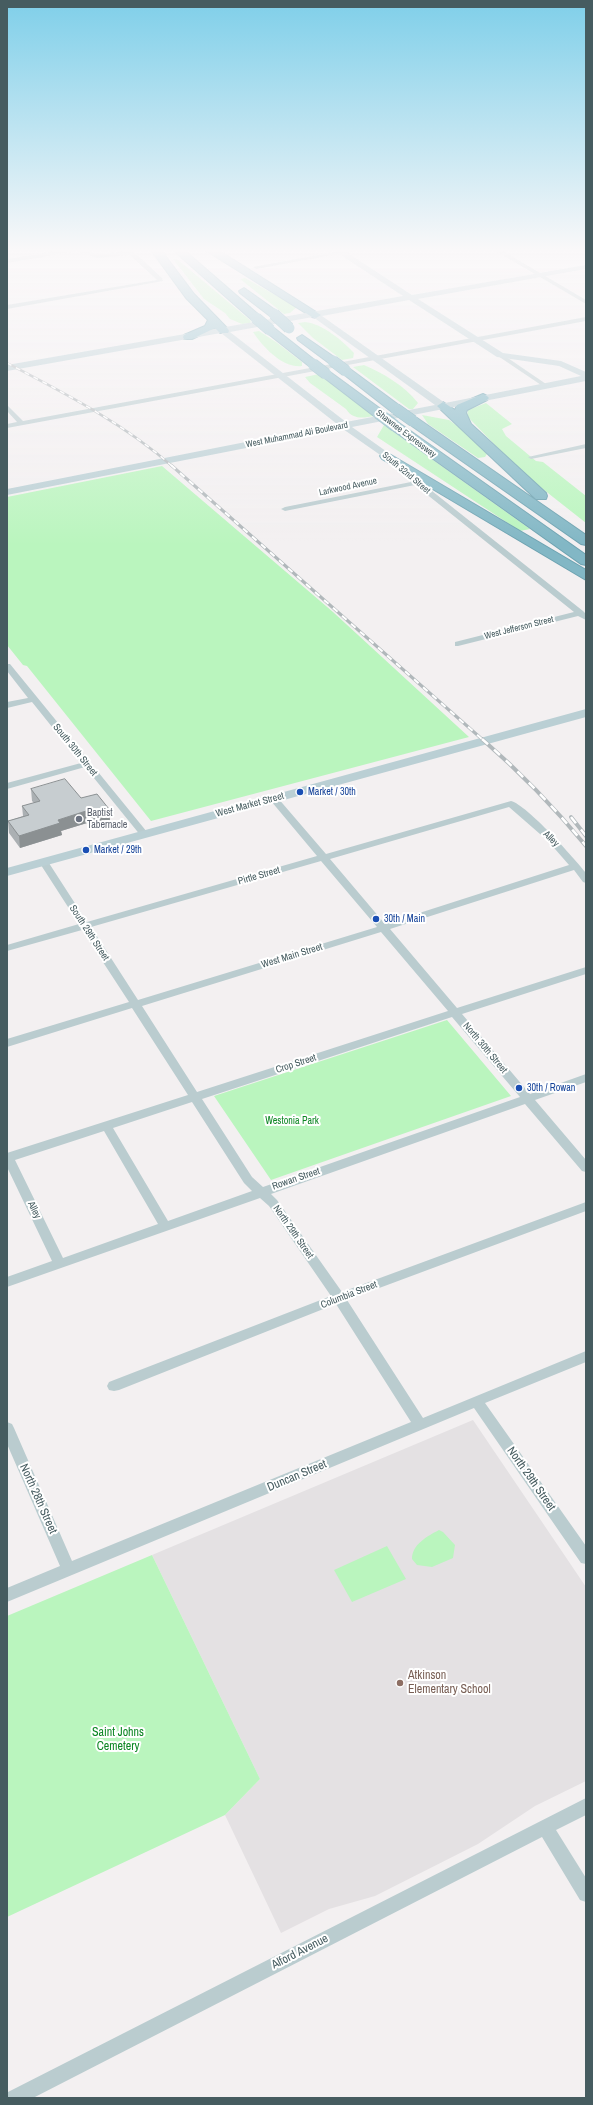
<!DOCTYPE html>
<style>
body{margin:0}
#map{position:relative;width:593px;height:2105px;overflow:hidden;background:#f3f0f1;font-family:"Archivo Narrow",sans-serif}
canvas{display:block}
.frame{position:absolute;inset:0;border:8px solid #465c60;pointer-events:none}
</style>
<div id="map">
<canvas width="593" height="2105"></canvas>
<div class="frame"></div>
</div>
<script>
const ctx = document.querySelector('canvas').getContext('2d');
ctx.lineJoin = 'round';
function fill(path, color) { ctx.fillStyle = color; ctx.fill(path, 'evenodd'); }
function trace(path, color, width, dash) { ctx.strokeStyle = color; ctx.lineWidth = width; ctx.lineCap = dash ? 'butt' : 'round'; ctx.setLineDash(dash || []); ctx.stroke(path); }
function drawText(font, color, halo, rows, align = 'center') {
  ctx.font = font + ' "Archivo Narrow",sans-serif'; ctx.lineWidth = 4; ctx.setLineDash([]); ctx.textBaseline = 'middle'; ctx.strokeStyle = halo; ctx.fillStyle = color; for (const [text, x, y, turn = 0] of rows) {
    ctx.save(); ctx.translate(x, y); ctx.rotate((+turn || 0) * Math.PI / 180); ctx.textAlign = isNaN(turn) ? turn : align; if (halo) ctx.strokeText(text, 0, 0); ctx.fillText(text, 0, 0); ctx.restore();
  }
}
fill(new Path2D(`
 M 473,1420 L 586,1587 L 586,1781 L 535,1806 L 478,1844 L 375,1896 L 329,1909 L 281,1933 L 225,1815 L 260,1779 L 152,1555 Z`), '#e4e1e3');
fill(new Path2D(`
 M 173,259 L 178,260 L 183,264 L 251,321 L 250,323 L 242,324 L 230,319 L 225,313 L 204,299 Z
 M 245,278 L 297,307 L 290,313 L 284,314 L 240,279 Z
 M 305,322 C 323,324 342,340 354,353 L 353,358 L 342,360 L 313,338 L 298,323 Z
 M 259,331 L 276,342 L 302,362 L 302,366 C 283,369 262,346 253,332 Z
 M 364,365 C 383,373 405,386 418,403 L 413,409 L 409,409 L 353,367 Z
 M 319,374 L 375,416 C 363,418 353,420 346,409 L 310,383 L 305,377 Z
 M 486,403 L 512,424 L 502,429 L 506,436 L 536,461 L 543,462 L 586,496 L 586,523 L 520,471 L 467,416 L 468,410 Z
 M 422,415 L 449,420 L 460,428 L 487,454 L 485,457 L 478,458 L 428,424 Z
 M 384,425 L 530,529 L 520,531 L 377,437 Z
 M 162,466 L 333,612 L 469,737 L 151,821 L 27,666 L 23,665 L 7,645 L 7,497 Z
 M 447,1020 L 511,1096 L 271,1180 L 214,1096 Z
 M 439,1530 L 443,1532 L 455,1545 L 453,1558 L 432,1567 L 417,1565 L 412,1559 C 412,1544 428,1536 439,1530 Z
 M 387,1546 L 406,1579 L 352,1602 L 334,1570 Z
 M 152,1555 L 260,1779 L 225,1815 L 7,1917 L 7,1616 Z`), '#baf5be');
const highway = new Path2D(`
 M 151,250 L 161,250 L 194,294 L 228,329 L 229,331 L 228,333 L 220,333 L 215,328 L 192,339 L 184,339 L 183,337 L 184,335 L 205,326 L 208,320 L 186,298 Z
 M 173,250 L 184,250 L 260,316 L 261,318 L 260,320 L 252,320 Z
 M 205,250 L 218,250 L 321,315 L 316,318 L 312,317 Z
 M 244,288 L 278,312 L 279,314 L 278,316 L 270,316 L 240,293 L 239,291 Z
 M 270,327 L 274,328 L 317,362 L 319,364 L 317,366 L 309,366 L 266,332 L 265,330 Z
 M 302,335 L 337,359 L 339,361 L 337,363 L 329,363 L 298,340 L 297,338 Z
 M 346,368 L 350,369 L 400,406 L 402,409 L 400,412 L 392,412 L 342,373 L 340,371 Z
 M 326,371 L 330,372 L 382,410 L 384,413 L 382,416 L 374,416 L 322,376 L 320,374 L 322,372 Z
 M 483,394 L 487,396 L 489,398 L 487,400 L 467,410 L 466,413 L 471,424 L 546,493 L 547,496 L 546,499 L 536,499 L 524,488 L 437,406 L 443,402 L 455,410 L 457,405 Z
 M 413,417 L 417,418 L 586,535 L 586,545 L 581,544 L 409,424 L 407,421 Z
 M 395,422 L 399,423 L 586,555 L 586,565 L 581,564 L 391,429 L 389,426 Z
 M 386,452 L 586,570 L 586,580 L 382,459 L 380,456 L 382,453 Z`);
trace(highway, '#6da2b0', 2);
fill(new Path2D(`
 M 62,250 L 84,250 L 92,253 L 104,254 L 132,250 L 162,278 L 163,281 L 7,309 L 7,305 L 157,280 L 130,255 L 97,258 L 77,251 L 7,263 L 7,259 Z
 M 345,250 L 360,250 L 256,269 L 253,267 Z
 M 494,250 L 501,250 L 586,300 L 586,304 Z
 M 586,317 L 586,321 L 7,428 L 7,424 L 17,422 L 7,411 L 7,405 L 23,421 Z
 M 500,353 L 502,354 L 549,386 L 544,387 L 498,356 L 497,355 Z
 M 586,444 L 586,448 L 531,459 L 528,457 Z
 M 393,460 L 583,611 L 586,614 L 586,620 L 578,616 L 458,646 L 455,646 L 455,642 L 574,612 L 415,485 L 285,511 L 281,509 L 285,507 L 411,482 L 391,463 L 390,462 Z
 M 7,664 L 10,664 L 147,832 L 149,834 L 147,836 L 141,836 L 85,767 L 7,789 L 7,783 L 81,763 L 32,702 L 7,708 L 7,702 L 28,698 L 7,671 Z
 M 274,796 L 277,797 L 326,854 L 511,801 C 527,805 575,859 586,873 L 586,883 L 583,882 L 574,870 L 390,929 L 457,1008 L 586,967 L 586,974 L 462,1014 L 530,1094 L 586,1074 L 586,1082 L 535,1100 L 586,1160 L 586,1172 L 582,1171 L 525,1104 L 271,1194 L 277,1200 L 342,1292 L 586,1202 L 586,1211 L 347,1300 L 423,1418 L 586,1351 L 586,1362 L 485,1403 L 586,1546 L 586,1564 L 581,1563 L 474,1408 L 7,1602 L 7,1588 L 60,1566 L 7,1444 L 7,1422 L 12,1424 L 14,1428 L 72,1561 L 411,1422 L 336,1304 L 119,1390 L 114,1391 L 109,1390 L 107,1386 L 109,1382 L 331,1296 L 269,1206 L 260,1198 L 7,1287 L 7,1277 L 52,1261 L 7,1167 L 7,1153 L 188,1095 L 132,1008 L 7,1047 L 7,1039 L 129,1002 L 82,930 L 7,951 L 7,945 L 79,924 L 39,862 L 41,860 L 47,860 L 87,922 L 317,856 L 271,801 L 269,799 ZM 509,807 L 548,841 L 569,865 L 385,924 L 330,859 ZM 321,861 L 377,927 L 138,1000 L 91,927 ZM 381,932 L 448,1011 L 197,1092 L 142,1006 ZM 452,1017 L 520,1097 L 263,1187 L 252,1177 L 202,1099 ZM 192,1102 L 244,1183 L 252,1191 L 168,1221 L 113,1128 ZM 104,1131 L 158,1224 L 63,1258 L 15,1160 Z
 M 586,1798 L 586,1815 L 556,1830 L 586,1878 L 586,1902 L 580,1900 L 542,1837 L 33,2098 L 7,2098 L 8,2092 Z`), '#bacccf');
fill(new Path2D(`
 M 333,250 L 343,250 L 412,295 L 586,265 L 586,269 L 418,299 L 503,353 L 561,361 L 586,372 L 586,381 L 352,427 L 390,454 L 390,458 L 386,459 L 343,429 L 7,495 L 7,489 L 337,424 L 221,333 L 7,371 L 7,365 L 403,296 ZM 409,300 L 497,357 L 559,366 L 581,376 L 445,403 L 322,316 ZM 313,317 L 435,405 L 346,422 L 230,332 Z
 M 586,709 L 586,717 L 7,876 L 7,868 Z`), '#bacfd4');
fill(highway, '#82b7c5');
const railFar2 = new Path2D(`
 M 7,363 C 64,393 123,423 172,466`);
const railFar1 = new Path2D(`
 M 171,465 L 483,740`);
const rail = new Path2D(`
 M 482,739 C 520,772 554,807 586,846
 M 571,817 L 586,836`);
trace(railFar2, '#b1b8bb', 2.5);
trace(railFar1, '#b1b8bb', 3);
trace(rail, '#b1b8bb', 4);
trace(railFar2, '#fff', 1.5, [5]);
trace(railFar1, '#fff', 2, [6]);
trace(rail, '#fff', 2.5, [8]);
const highwayBridge = new Path2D(`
 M 274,314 L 289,328
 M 256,318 L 270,330
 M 333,361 L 346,371
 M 313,364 L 326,374
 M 396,409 L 413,421
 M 378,413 L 395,426`);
trace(highwayBridge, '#6da2b0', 12, []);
trace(highwayBridge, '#82b7c5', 11);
fill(new Path2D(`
 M 31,789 L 81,798 L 109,809 L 110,821 L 90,827 L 87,823 L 61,831 L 62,835 L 20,848 L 9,833 L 8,821 L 23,816 L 22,806 L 34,803 L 32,801 Z`), '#abb0b3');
fill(new Path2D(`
 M 109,809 L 110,821 L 90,827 L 89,815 Z
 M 86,811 L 87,823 L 61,831 L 62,835 L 20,848 L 19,836 L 58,820 Z`), '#8b9092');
const building = new Path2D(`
 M 65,779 L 81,798 L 97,794 L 109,809 L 89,815 L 86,811 L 58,820 L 60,823 L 19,836 L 8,821 L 29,815 L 22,806 L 40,801 L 31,789 Z`);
fill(building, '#c7cdd0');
trace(building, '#8b9092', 1);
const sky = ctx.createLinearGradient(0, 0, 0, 545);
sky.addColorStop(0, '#7fcfe9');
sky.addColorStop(0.46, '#faf8f9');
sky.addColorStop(1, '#faf8f900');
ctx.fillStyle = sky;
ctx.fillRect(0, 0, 593, 545);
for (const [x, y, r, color] of [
 [300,792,4,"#1a4fb4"],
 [79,819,4,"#6b7280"],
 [86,850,4,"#1a4fb4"],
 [376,919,4,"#1a4fb4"],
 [519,1088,4,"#1a4fb4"],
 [400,1683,4,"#8d6e63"]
]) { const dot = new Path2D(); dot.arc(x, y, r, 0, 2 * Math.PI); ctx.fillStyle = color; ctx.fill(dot); trace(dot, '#fff', 1.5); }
drawText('9px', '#465c60', '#fff', [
 ["Shawnee Expressway",406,434,37],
 ["West Muhammad Ali Boulevard",297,435,-11],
 ["South 32nd Street",406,473,40],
 ["Larkwood Avenue",348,487,-12],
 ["West Jefferson Street",519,628,-14]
]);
drawText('10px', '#465c60', '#fff', [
 ["South 30th Street",75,750,51],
 ["West Market Street",250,805,-15],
 ["Alley",551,839,44],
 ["Pirtle Street",259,876,-16],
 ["South 29th Street",89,933,57],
 ["West Main Street",292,956,-17],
 ["North 30th Street",485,1048,50],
 ["Crop Street",296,1064,-18],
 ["Rowan Street",296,1179,-19],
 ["Alley",34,1210,64],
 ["North 29th Street",293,1232,55],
 ["Columbia Street",349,1295,-21]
]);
drawText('10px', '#164399', '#fff', [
 ["Market / 30th",308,792],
 ["Market / 29th",94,850],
 ["30th / Main",384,919],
 ["30th / Rowan",527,1088]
], 'left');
drawText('10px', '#5b616d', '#fff', [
 ["Baptist",87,813],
 ["Tabernacle",87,825]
], 'left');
drawText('10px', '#0c8623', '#fff', [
 ["Westonia Park",292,1121]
]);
drawText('12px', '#465c60', '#fff', [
 ["Duncan Street",297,1476,-23],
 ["North 29th Street",531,1479,55],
 ["North 28th Street",38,1499,66],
 ["Alford Avenue",300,1952,-27]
]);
drawText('12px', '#785e54', '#fff', [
 ["Atkinson",408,1676],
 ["Elementary School",408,1690]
], 'left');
drawText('12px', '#0c8623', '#fff', [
 ["Saint Johns",118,1733],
 ["Cemetery",118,1747]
]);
</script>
